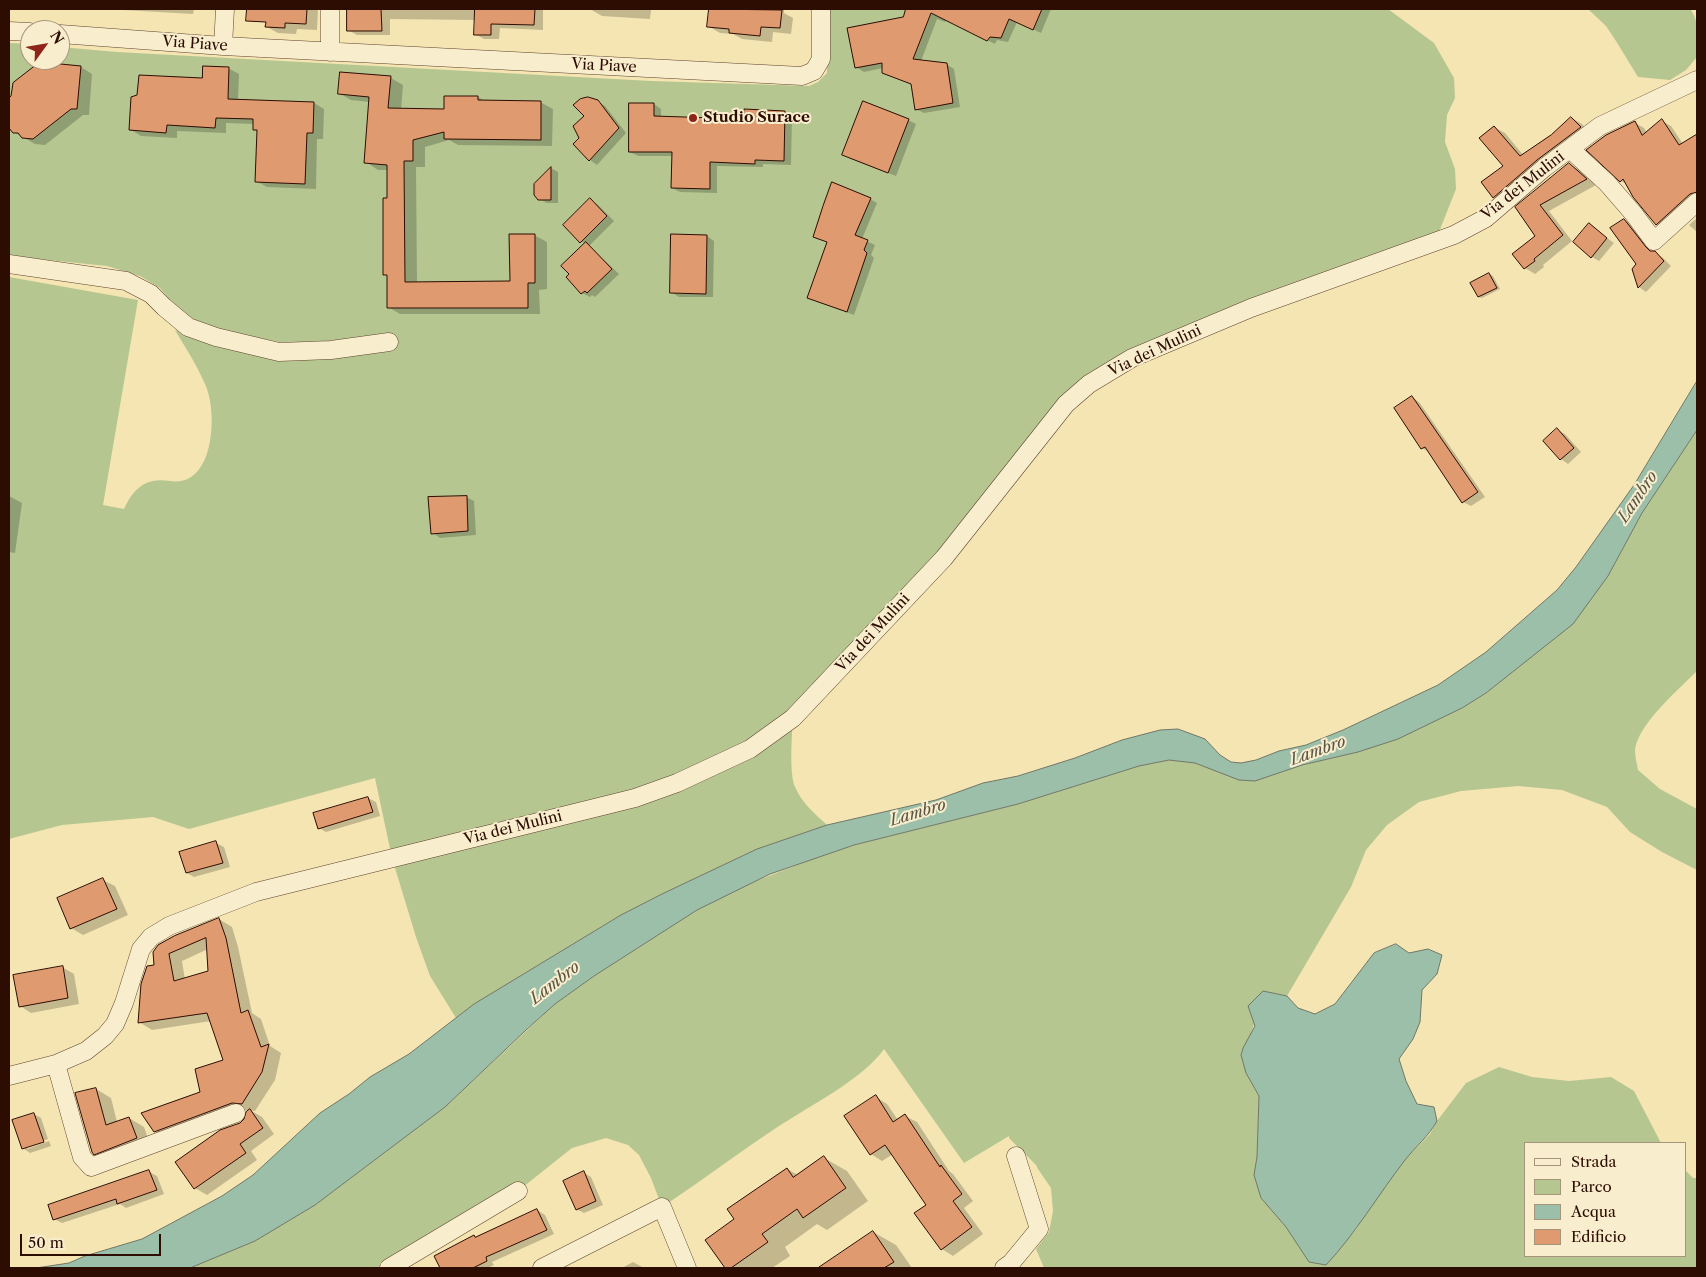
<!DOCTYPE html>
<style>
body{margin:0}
#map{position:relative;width:1706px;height:1277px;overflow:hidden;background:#f4e5b2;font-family:"Libre Caslon Text",serif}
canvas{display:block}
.frame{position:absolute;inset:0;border:10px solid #2d0c02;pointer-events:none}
.legend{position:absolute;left:1524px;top:1142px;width:162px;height:115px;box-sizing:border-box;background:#f8eecd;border:1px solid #a7947c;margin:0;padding:6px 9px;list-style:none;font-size:15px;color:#2d0c02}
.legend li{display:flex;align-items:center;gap:10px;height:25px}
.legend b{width:25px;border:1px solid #a7947c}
.north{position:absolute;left:20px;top:20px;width:50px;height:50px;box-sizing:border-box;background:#f8eecd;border:1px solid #a7947c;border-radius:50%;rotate:58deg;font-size:14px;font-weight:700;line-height:20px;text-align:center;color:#2d0c02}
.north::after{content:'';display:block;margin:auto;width:18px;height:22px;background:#8f2418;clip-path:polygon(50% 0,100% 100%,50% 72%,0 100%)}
.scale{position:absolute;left:20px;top:1234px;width:141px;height:22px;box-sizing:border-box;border:2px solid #2d0c02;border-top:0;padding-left:6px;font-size:15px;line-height:18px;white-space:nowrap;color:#2d0c02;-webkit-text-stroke:4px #f8eecd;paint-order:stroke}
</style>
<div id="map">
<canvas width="1706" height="1277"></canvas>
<div class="frame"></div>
<ul class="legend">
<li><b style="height:6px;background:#f8eecd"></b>Strada</li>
<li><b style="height:14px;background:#b5c691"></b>Parco</li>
<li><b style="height:14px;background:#9cbfaa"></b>Acqua</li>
<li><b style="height:14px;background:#e09a6f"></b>Edificio</li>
</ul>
<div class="north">N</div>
<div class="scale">50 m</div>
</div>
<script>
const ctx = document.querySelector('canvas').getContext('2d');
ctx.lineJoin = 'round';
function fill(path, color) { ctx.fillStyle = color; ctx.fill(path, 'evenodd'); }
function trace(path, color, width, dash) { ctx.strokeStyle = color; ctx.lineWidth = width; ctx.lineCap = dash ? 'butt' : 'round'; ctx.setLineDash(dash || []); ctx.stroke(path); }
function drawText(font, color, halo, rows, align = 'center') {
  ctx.font = font + ' "Libre Caslon Text",serif'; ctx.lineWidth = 4; ctx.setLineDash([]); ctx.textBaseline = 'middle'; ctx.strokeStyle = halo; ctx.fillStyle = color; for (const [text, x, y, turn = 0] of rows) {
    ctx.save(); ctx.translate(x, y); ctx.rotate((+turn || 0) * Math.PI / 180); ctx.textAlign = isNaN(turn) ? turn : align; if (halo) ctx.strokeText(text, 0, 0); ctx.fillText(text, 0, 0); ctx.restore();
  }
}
fill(new Path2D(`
 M 827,9 L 1388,9 L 1434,43 L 1454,78 L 1455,98 L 1447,115 L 1445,142 L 1455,169 L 1456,189 L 1435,242 L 1089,384 L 1005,482 L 793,718 C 792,734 789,773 795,787 C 802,803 815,814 827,825 L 757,849 L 662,894 L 621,915 L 545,961 L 474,1004 L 456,1018 L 430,976 L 416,937 L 392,858 L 375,778 L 189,829 L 153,817 L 62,825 L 9,839 L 9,277 L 138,300 L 103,505 L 124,509 C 130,496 138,484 153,481 C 167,478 177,486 191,477 C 215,462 216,407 205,384 C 197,365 185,347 175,330 L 234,348 L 297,358 L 362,338 L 317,342 L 279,342 L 230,332 L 203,325 L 179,310 L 160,288 L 140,276 L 107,266 L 9,256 L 9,43 L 30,44 L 30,60 L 60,60 L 60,47 L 117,52 L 651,81 L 809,86 L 818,82 L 827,73 Z
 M 1588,9 L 1690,9 C 1700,21 1698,42 1697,57 L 1686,70 L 1670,80 L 1638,77 L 1616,41 L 1606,26 Z
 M 1697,430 L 1697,671 C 1679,689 1637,725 1635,750 C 1635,757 1637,764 1638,770 L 1660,789 L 1697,809 L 1697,870 L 1662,852 L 1630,832 L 1607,807 L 1562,790 L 1518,786 L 1461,791 L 1419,802 L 1387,825 L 1366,850 L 1351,887 L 1287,996 L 1263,991 L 1252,1031 L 1246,1073 L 1259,1096 L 1257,1158 L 1254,1175 L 1261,1198 L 1286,1227 L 1309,1262 L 1326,1265 L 1357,1228 L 1367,1211 L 1405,1159 L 1430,1134 L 1437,1121 L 1466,1083 L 1499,1067 L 1532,1077 L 1569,1081 L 1611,1077 L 1634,1091 L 1661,1143 L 1525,1143 L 1525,1256 L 1685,1256 L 1685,1170 L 1693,1178 L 1697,1178 L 1697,1268 L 1044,1268 L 1036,1249 L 1049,1232 L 1053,1211 L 1051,1188 L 1038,1169 L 1036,1165 L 1009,1138 L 1009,1136 L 964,1163 L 884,1049 C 864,1078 810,1106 779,1126 C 739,1152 702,1181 662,1207 L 651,1178 L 639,1155 L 628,1145 L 606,1138 L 572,1148 L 518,1191 L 389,1268 L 190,1268 L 255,1241 L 315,1205 L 445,1107 L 555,1004 L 594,976 L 697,910 L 748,884 L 823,855 L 854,845 L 1018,804 L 1139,766 L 1169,760 L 1195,763 L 1210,768 L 1302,765 L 1358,752 L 1462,708 L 1486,693 L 1525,661 L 1608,576 L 1642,513 Z`), '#b5c691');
const water = new Path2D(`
 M 1697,381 L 1697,430 L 1642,513 L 1608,576 L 1573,624 L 1486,693 L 1462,708 L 1398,739 L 1358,752 L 1302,765 L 1255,781 L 1239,780 L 1195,763 L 1169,760 L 1139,766 L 1018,804 L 854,845 L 770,874 L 697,910 L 594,976 L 555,1004 L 526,1030 L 445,1107 L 315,1205 L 255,1241 L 190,1268 L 36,1268 L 69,1263 L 85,1256 L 142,1239 L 222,1196 L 253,1175 L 320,1113 L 349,1094 L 370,1077 L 409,1054 L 474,1004 L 621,915 L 662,894 L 757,849 L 827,825 L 936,800 L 983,783 L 1018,776 L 1075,758 L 1122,740 L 1160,730 L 1178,729 L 1205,739 L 1220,755 L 1231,762 L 1241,763 L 1256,760 L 1279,751 L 1306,745 L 1343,730 L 1438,685 L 1486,652 L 1557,590 L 1576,567 L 1634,485 Z
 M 1396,944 L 1409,953 L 1428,949 L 1442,955 L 1437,974 L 1422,990 L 1420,1022 L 1413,1039 L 1399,1059 L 1406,1081 L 1417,1104 L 1434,1107 L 1437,1121 C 1428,1137 1416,1146 1405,1160 C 1378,1195 1356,1233 1326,1265 L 1309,1262 L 1286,1227 L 1261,1198 L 1254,1175 L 1257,1157 L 1259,1096 L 1246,1073 L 1241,1055 L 1243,1048 L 1255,1026 L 1248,1006 L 1263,991 L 1287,996 L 1298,1008 L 1315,1014 L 1335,1004 L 1374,953 Z`);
fill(water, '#9cbfaa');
trace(water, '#707767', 1);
fill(new Path2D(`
 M 120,9 L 194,9 L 193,14 L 123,10 Z
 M 267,9 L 318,9 L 317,30 L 297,29 L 296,34 L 278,33 L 267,27 Z
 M 348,9 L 543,9 L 543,30 L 500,28 L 499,39 L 484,39 L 475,34 L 476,20 L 390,19 L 390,35 L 357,35 L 348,30 Z
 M 590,9 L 651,9 L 650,19 L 602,16 Z
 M 710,9 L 784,9 L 784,13 L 793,18 L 791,34 L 773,32 L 772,42 L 742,39 L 733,34 L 720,33 L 708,26 Z
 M 911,9 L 1051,9 L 1041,33 L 1017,22 L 1008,42 L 997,40 L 995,44 L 946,20 L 945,22 L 937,19 L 921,61 L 946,64 L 954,69 L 960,107 L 924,113 L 916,109 L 913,85 L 883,72 L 883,68 L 864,72 L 856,67 L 924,14 Z
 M 81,67 L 92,74 L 89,115 L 83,115 L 45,145 L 35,144 L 14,132 L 9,126 L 9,100 L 12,97 Z
 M 228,68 L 239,74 L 238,100 L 314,103 L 324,109 L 323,139 L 317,139 L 316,189 L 267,187 L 256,181 L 258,132 L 254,129 L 254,124 L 226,123 L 226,133 L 177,131 L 177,138 L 141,136 L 131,130 L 204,79 Z
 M 341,73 L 391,78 L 403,85 L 401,110 L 445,110 L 445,98 L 478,97 L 486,102 L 540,102 L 553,109 L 552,146 L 458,145 L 449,140 L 425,147 L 425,167 L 416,167 L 417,283 L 511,283 L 534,235 L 547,242 L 547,289 L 539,290 L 540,314 L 400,314 L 388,307 L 388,276 L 384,274 L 388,170 L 378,170 L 366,162 L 370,102 L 351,100 L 339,93 Z
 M 597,101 L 605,106 L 626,133 L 597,165 L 590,160 L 575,144 L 580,138 L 586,116 Z
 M 654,104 L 661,109 L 661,118 L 745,120 L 785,112 L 792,116 L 791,165 L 763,164 L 763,167 L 717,166 L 717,193 L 680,192 L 672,188 L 673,156 L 638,156 L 630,152 Z
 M 1572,118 L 1582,124 L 1590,133 L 1504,203 L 1494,197 L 1505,166 L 1494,127 L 1505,133 L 1524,156 L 1552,136 Z
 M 908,120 L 916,124 L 896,176 L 851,159 Z
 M 1662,121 L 1671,126 L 1683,144 L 1697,136 L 1697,187 L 1694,189 L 1697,192 L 1697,200 L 1665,229 L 1656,224 L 1628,185 L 1621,181 L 1588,150 L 1635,123 L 1644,128 L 1647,133 Z
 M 1569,164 L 1579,170 L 1596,185 L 1549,211 L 1572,241 L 1543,265 L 1544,267 L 1535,274 L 1525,268 L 1537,236 L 1517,207 Z
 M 551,168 L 558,172 L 558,203 L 547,203 L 539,199 Z
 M 870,199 L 877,203 L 862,239 L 875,245 L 871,255 L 874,258 L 854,315 L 816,301 L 809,297 L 828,243 L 815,236 Z
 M 590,200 L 597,204 L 614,221 L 589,246 L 619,274 L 595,297 L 592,295 L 590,297 L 582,293 L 585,244 L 564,225 Z
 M 1697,218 L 1697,232 L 1689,225 Z
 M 1624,220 L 1632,225 L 1652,252 L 1662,257 L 1671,266 L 1646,292 L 1639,287 L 1633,269 L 1637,264 Z
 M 1589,225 L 1614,243 L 1599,261 L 1592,257 Z
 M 707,236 L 714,241 L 713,297 L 679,297 L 671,292 Z
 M 1489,274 L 1493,276 L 1500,289 L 1482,298 L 1479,297 Z
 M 1412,397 L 1419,402 L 1485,497 L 1471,506 L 1463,502 L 1431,453 L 1422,448 Z
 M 1557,430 L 1565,434 L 1581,452 L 1568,464 L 1561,459 Z
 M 9,496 L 22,503 L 15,553 L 9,552 Z
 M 466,497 L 474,501 L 476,535 L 440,538 L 433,533 Z
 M 368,798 L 376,802 L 380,816 L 326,832 L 319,828 Z
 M 216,843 L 224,847 L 230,867 L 194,877 L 187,873 Z
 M 103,880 L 115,886 L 128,915 L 83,935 L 71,928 Z
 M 219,919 L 232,927 L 238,947 L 252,1013 L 261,1019 L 270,1046 L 281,1053 L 275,1080 L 255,1111 L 246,1110 L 168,1139 L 155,1131 L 201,1093 L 225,1061 L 211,1021 L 152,1030 L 139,1022 L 155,966 L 154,952 ZM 208,949 L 210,972 L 185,980 L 182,961 Z
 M 62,967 L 74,974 L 79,1004 L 31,1013 L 20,1006 Z
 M 96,1089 L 111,1098 L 117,1122 L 129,1118 L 144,1127 L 151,1147 L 110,1162 L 95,1154 Z
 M 876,1097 L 887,1104 L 898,1120 L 905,1116 L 917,1122 L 949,1171 L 953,1174 L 973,1201 L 964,1208 L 983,1234 L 953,1256 L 942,1249 L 927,1205 L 893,1154 L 882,1161 L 871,1154 Z
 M 250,1110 L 262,1117 L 274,1134 L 251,1151 L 257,1160 L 207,1195 L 195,1188 L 177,1162 L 241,1124 Z
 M 34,1114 L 41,1118 L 48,1139 L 27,1146 L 27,1149 L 49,1141 L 51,1146 L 30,1153 L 23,1148 Z
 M 824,1158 L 847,1171 L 868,1201 L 827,1230 L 817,1224 L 785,1247 L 790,1256 L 772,1268 L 727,1268 L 707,1240 L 736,1219 L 787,1169 L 798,1175 Z
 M 149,1172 L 157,1176 L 164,1194 L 126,1208 L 120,1204 L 62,1223 L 54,1219 Z
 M 584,1173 L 591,1177 L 603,1205 L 584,1213 L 576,1209 Z
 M 537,1210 L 545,1215 L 554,1234 L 492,1262 L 494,1265 L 488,1268 L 442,1268 L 435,1256 L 474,1236 L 477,1238 Z
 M 873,1232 L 896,1245 L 912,1268 L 833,1268 Z
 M 633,1262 L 644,1268 L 622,1268 Z`), '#0003');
const building = new Path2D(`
 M 247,9 L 307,9 L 306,24 L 285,23 L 285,28 L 265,27 L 266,22 L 246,21 Z
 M 347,9 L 381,9 L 382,31 L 347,31 Z
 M 475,9 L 535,9 L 534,25 L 491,24 L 491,35 L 474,35 Z
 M 709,9 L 782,10 L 780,28 L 761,27 L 760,36 L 729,33 L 729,29 L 707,27 Z
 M 906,9 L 1042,9 L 1033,30 L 1009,19 L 1001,38 L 990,37 L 987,41 L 931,13 L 913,59 L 947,63 L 953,103 L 915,110 L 911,84 L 882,73 L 882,63 L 855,68 L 847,28 L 903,17 Z
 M 40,62 L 81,66 L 77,109 L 71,109 L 33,139 L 22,138 L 18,133 L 13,133 L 9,128 L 9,98 L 11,96 L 13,83 Z
 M 203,66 L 229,67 L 228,99 L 314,102 L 313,133 L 307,133 L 305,184 L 255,182 L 257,130 L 253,130 L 253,119 L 216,118 L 215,128 L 167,125 L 166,133 L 129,130 L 131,97 L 137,95 L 139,75 L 202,78 Z
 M 340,72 L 391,76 L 388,108 L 444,109 L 444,96 L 478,96 L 478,100 L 541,101 L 541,140 L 444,139 L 444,132 L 413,140 L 413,161 L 404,161 L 405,282 L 510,281 L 509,234 L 535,234 L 535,283 L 528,283 L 528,308 L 387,308 L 387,275 L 383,275 L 383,198 L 387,198 L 387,165 L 364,163 L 369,97 L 338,94 Z
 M 588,97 L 598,100 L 619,128 L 589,161 L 573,144 L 579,138 L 573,126 L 584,116 L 573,105 L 580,99 Z
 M 863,101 L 909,119 L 888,173 L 842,155 Z
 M 629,103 L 654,103 L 654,116 L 744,119 L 744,109 L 785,111 L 784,161 L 755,160 L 755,164 L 710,162 L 710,189 L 671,188 L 672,152 L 629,152 Z
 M 1571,117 L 1581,127 L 1537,160 L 1493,198 L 1481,182 L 1503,166 L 1479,138 L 1494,126 L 1520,156 L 1551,135 Z
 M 1662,119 L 1679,145 L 1697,134 L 1697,192 L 1690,194 L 1656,225 L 1633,197 L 1623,179 L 1620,182 L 1586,150 L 1606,135 L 1635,121 L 1642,135 Z
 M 1569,163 L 1587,179 L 1540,205 L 1563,235 L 1534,259 L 1535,261 L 1524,269 L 1512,254 L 1535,236 L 1515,207 Z
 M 551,167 L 551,200 L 538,200 L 534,195 L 534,184 Z
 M 832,182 L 871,198 L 855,235 L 868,240 L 864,250 L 867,253 L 847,312 L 807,298 L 827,242 L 813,237 L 823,206 Z
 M 590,198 L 607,216 L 580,243 L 563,225 Z
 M 1624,219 L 1646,247 L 1650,251 L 1655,251 L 1664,261 L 1638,288 L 1632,269 L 1636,264 L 1610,228 Z
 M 1589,223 L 1607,238 L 1591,258 L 1573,242 Z
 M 671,234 L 707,235 L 706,294 L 670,293 Z
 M 586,242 L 612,269 L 587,293 L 585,291 L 581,294 L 566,277 L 569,274 L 561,266 Z
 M 1489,273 L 1497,288 L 1478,297 L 1470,283 Z
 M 1412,396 L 1478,492 L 1462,503 L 1425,447 L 1421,449 L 1394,408 Z
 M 1557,428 L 1574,448 L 1560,460 L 1543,441 Z
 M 467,496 L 468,531 L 431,534 L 428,497 Z
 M 368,797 L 373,812 L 318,829 L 313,813 Z
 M 216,841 L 223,863 L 186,873 L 179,852 Z
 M 103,878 L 117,909 L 70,929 L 57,898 Z
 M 219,918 L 226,938 L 241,1013 L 248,1010 L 261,1047 L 269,1044 L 262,1072 L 242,1104 L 232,1103 L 154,1132 L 141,1113 L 200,1092 L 195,1069 L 223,1060 L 207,1013 L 138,1023 L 141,984 L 147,966 L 154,965 L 153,952 L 158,945 L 174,936 ZM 206,938 L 208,971 L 174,981 L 169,954 Z
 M 63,966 L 68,998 L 19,1007 L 13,975 Z
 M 96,1088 L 106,1125 L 129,1117 L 137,1138 L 94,1155 L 92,1152 L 75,1093 Z
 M 876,1095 L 893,1122 L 905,1114 L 940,1167 L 941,1165 L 962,1194 L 953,1201 L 972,1227 L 941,1250 L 914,1213 L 926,1205 L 885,1145 L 870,1155 L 844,1116 Z
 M 250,1109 L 263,1128 L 240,1144 L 246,1153 L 194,1189 L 175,1162 L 220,1130 L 240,1123 L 244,1119 L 246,1112 Z
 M 34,1113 L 44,1142 L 22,1149 L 12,1120 Z
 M 824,1156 L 846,1188 L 803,1218 L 797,1209 L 762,1234 L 768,1242 L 731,1268 L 725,1268 L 705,1240 L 734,1219 L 727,1209 L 787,1168 L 793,1177 Z
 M 149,1170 L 157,1190 L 117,1204 L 116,1199 L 53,1220 L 48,1205 Z
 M 584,1171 L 596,1201 L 576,1210 L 563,1181 Z
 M 537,1209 L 547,1230 L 486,1257 L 487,1261 L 473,1268 L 440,1268 L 434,1256 L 474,1235 L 475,1237 Z
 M 873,1231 L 894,1262 L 884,1268 L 818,1268 Z`);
fill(building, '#e09a6f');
trace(building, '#2d0c02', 1);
const minor = new Path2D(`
 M 9,31 L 30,32
 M 60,34 L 223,46 L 802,76 L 814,71 L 821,59 L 821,9
 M 223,46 L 225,9
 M 330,52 L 330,9
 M 1570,149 L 1607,183 L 1633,213 L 1654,241 L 1697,202
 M 9,264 L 126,281 L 151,294 L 164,307 L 188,327 L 216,337 L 279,352 L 331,350 L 389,342
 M 56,1064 L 82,1157 L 91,1167 L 236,1113
 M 9,1076 L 56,1064 L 86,1051 L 105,1036 L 115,1024 L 124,1003 L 141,949 L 151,937 L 169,926 L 256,892 L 635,798 L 677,783 L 750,749 L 793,718 L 944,558 L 1066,404 L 1089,384 L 1132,358 L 1251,308 L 1454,235 L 1486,218 L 1544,168 L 1600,126 L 1697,80
 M 389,1268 L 518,1191
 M 542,1268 L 662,1207 L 687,1268
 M 1004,1268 L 1011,1263 L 1039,1229 L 1016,1156`);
trace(minor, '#5f422e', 19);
trace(minor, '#f8eecd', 18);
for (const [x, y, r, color] of [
 [693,118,5,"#8f2418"]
]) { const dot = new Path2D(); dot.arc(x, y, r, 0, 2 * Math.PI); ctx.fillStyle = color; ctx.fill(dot); trace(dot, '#f8eecd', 2); }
drawText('15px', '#2d0c02', '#f8eecd', [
 ["Via Piave",195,44,4],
 ["Via Piave",604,66,3],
 ["Via dei Mulini",1523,186,-38],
 ["Via dei Mulini",1155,351,-25],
 ["Via dei Mulini",873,633,-47],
 ["Via dei Mulini",513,828,-14]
]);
drawText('bold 15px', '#2d0c02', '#f8eecd', [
 ["Studio Surace",703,118]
], 'left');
drawText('italic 16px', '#595445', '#f8eecd', [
 ["Lambro",1638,497,-56],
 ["Lambro",1318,751,-20],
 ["Lambro",918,813,-17],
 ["Lambro",555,983,-38]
]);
</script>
